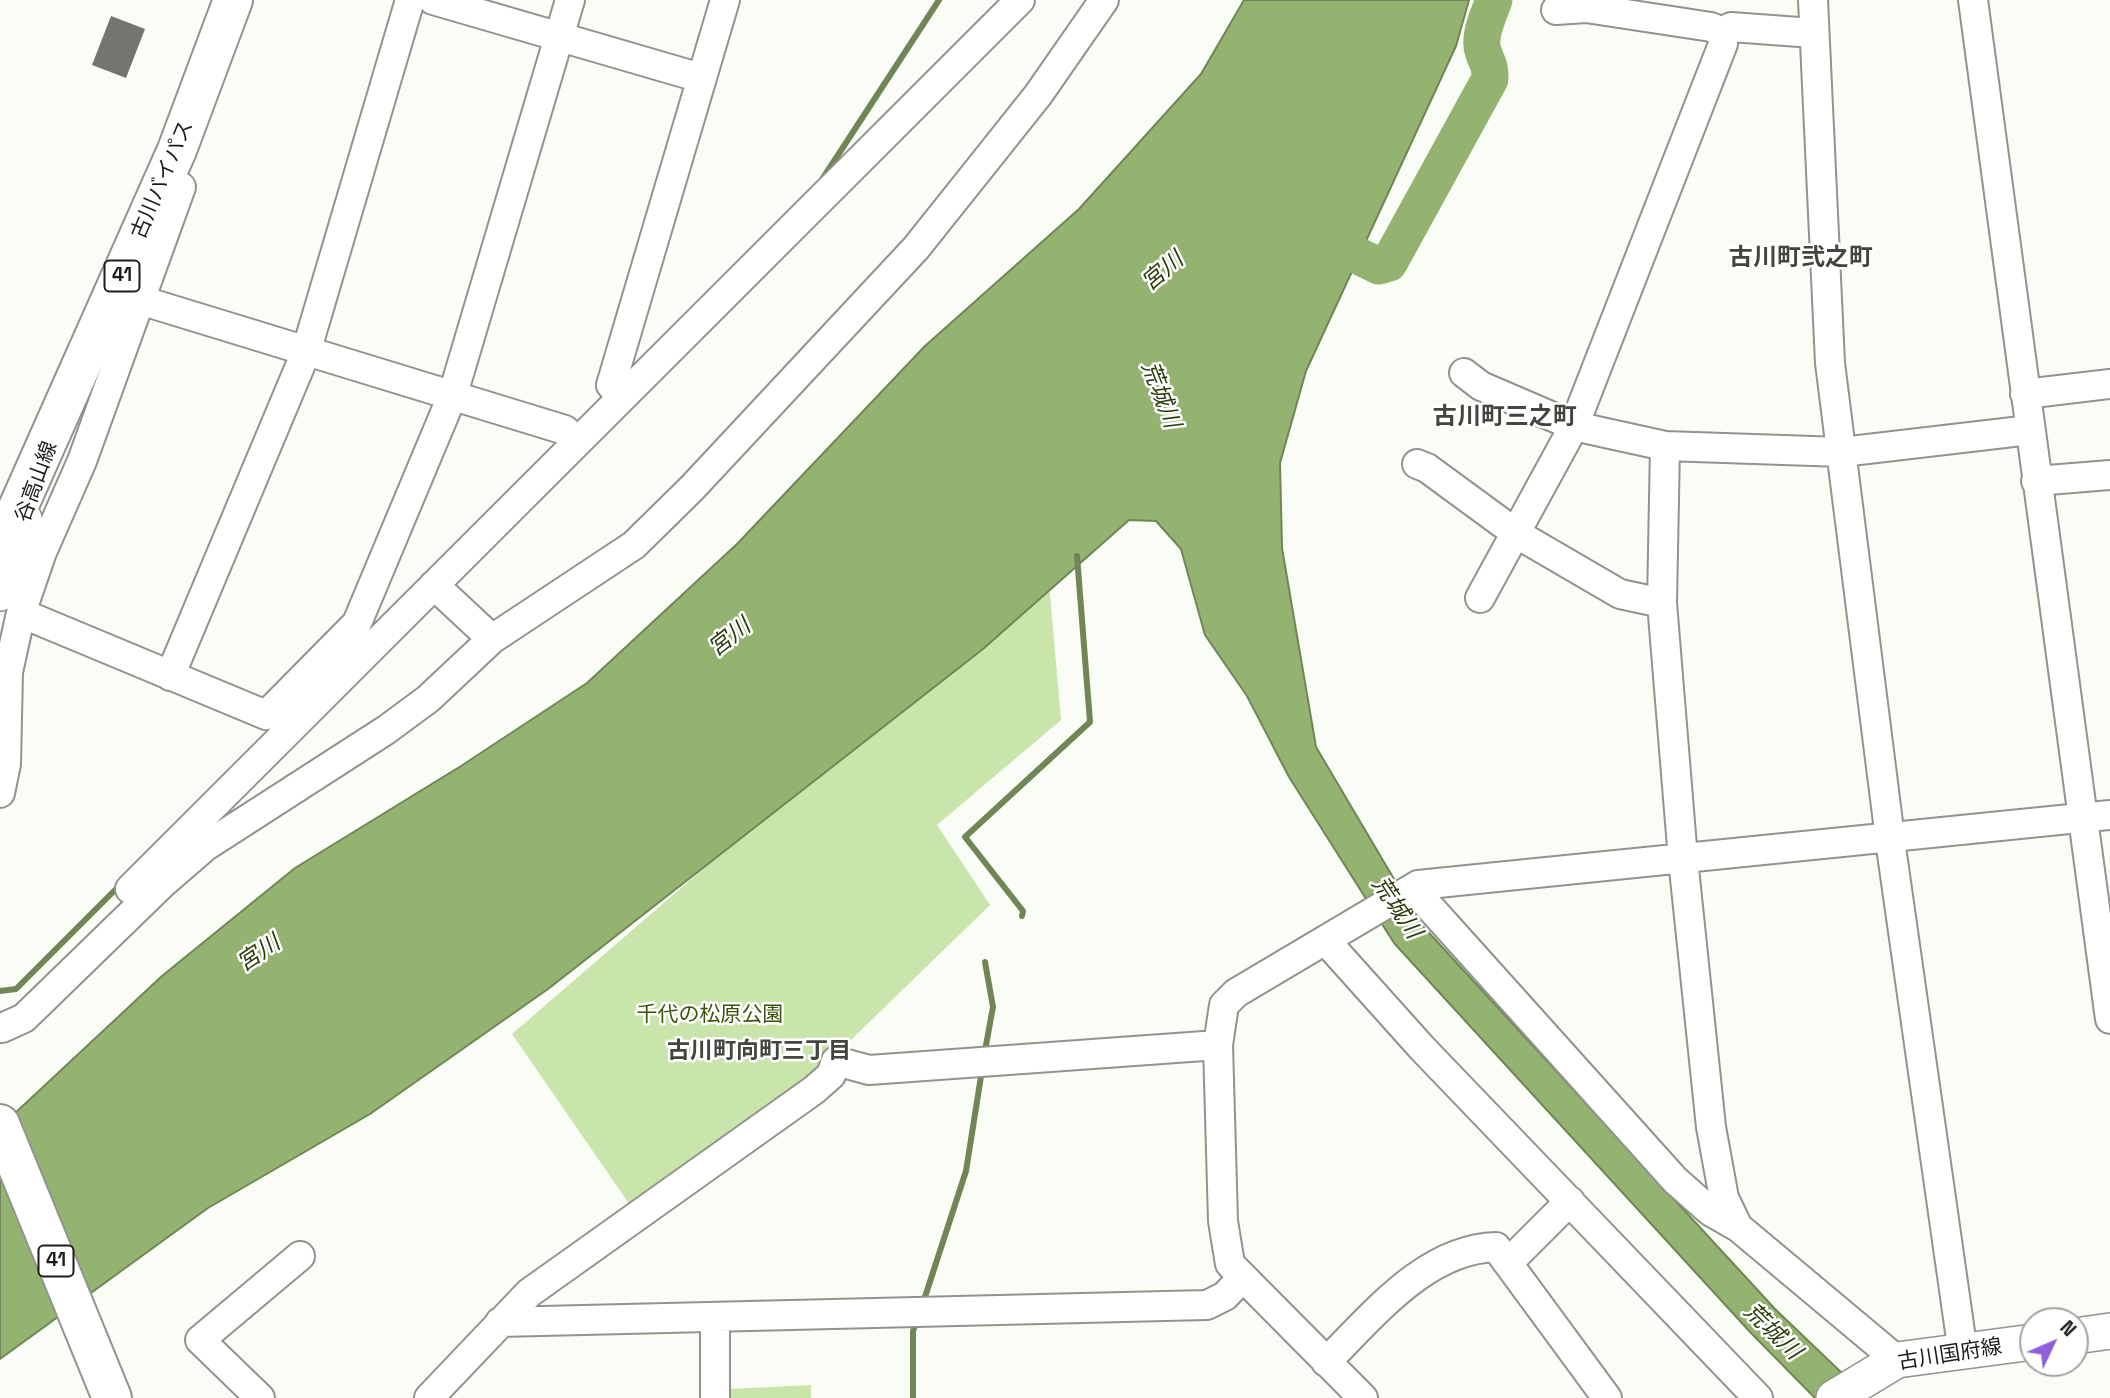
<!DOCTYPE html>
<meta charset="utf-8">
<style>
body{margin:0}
#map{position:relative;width:2110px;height:1398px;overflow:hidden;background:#f9fdf5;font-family:"Space Grotesk",sans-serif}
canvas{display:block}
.north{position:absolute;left:2019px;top:1307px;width:70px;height:70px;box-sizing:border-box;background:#fff;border:2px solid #a4a5a3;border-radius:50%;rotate:46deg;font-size:19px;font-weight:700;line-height:28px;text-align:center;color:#1b1d1a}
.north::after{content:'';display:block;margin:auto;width:24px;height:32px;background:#8f60da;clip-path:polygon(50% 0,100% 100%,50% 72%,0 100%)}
</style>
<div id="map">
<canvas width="2110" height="1398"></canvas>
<div class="north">N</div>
</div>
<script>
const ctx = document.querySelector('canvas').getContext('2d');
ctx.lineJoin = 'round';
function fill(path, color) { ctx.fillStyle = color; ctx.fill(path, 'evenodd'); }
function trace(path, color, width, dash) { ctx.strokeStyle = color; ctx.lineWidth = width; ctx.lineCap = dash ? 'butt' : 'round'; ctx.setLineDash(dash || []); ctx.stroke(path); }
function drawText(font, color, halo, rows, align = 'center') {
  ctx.font = font + ' "Space Grotesk","Noto Sans JP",sans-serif'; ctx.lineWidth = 5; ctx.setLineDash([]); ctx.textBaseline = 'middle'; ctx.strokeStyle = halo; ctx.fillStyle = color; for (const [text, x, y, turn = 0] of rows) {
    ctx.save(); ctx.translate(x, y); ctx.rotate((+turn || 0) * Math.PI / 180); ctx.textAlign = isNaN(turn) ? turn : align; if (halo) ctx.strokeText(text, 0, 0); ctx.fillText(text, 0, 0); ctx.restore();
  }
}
fill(new Path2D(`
 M 1048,571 L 1061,720 L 937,825 L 990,905 L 786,1103 L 632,1208 L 512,1034 Z
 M 811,1385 L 811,1398 L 729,1398 L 729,1389 Z`), '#cae5ac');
const water = new Path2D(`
 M 1244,0 L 1469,0 L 1456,46 L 1306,371 L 1280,463 L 1282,548 L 1316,747 L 1420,923 L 1775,1309 L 1868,1398 L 1815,1398 L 1751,1333 L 1394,943 L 1289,777 L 1247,696 L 1205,635 L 1181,549 L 1156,521 L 1129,520 L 983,649 L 548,989 L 370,1114 L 208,1208 L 0,1359 L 0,1127 L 162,976 L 295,868 L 461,766 L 587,683 L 737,544 L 925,346 L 1079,209 L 1201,74 Z`);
fill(water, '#95b370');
trace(water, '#708656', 2);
trace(new Path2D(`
 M 823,178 L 939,0
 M 1022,916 L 1023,911 L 965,837 L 1090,722 L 1077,556
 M 0,991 L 16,989 L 122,883
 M 984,1056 L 993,1007 L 985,962
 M 923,1303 L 966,1171 L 982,1070
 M 913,1398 L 913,1331 L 917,1320`), '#708656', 6);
trace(new Path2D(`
 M 1315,235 L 1379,266 L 1389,263 L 1490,79 C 1490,63 1487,64 1483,51 C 1478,36 1489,14 1494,0`), '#95b370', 37);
fill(new Path2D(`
 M 111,16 L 145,29 L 126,78 L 92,65 Z`), '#73766f');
const minor = new Path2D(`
 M 433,0 L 701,78
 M 1813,0 L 1830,363 L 1892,854 L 1963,1353
 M 1973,0 L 2110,1019
 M 1556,10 L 1586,8 L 1711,27 L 1722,32
 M 1722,32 L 1731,27 L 1813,33
 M 140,300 L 565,430 L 577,441
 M 1464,373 L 1481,386 L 1574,426 L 1665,446 L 1842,452 L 2030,430
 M 2025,394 L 2110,384
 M 622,397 L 611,385 L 725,0
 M 1665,446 L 1662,603 L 1683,859 L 1711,1127 L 1724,1198 L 1738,1227
 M 1417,464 L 1427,468 L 1517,534 L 1620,594 L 1662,603
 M 2036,481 L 2110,475
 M 434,585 L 492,639
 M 1480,598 L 1574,426 L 1723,44 L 1722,32
 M 21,613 L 266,715 L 272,709 L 282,718
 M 170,676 L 306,352 L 410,0
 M 272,709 L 357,623 L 453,394 L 570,0
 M 0,793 L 6,764 L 8,672 L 21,613 L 42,552 L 82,461 L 181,187
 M 1418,885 L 1427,904 L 1675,1180 L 1710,1211 L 1738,1227 L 1897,1360
 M 130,889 L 1020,0
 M 1326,941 L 1422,1048 L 1758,1398
 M 2,1028 L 24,1018 L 162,884 L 206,846 L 386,730 L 428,699 L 492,639 L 634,545 L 692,488 L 916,248 L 1038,95 L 1104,0
 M 1218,1045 L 1223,1221 L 1230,1264 L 1363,1398
 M 1506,1261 L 1518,1253 L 1570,1201
 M 715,1318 L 715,1398
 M 500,1322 L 1207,1305 L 1225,1296 L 1241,1279
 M 1326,1362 C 1373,1316 1425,1249 1496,1247 L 1607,1398
 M 260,1398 L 200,1340 L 300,1256
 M 429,1398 L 529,1293 L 814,1090 L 831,1075 L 836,1061 L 869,1070 L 1218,1045 L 1224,1005 L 1236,993 L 1418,885 L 2110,815`);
const major = new Path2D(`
 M 0,593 L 24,519
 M 2075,1336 L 2110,1331
 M 1834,1398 L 1897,1360 L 2033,1342`);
const highway = new Path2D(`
 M 0,548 L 177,150 L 233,0
 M 0,1124 L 112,1398`);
trace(minor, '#90948d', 32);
trace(major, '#90948d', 38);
trace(highway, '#90948d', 42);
trace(minor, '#fff', 28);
trace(major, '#fff', 35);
trace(highway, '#fff', 38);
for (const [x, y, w] of [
 [122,276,35],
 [56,1261,35]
]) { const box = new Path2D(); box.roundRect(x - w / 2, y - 15.5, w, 31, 5); ctx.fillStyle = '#fff'; ctx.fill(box); trace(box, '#1b1d1a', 2); }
drawText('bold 19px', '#1b1d1a', null, [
 ["41",122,276],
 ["41",56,1261]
]);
drawText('21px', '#1b1d1a', '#fff', [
 ["古川バイパス",163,180,-67],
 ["谷高山線",37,482,-70],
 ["古川国府線",1950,1355,-9]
]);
drawText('21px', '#395409', '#fff', [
 ["千代の松原公園",710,1015]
]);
drawText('italic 23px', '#2a3e0d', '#fff', [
 ["宮川",1163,272,-40],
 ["荒城川",1160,395,69],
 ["宮川",730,638,-38],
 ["荒城川",1396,908,56],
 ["宮川",259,954,-34],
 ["荒城川",1772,1332,44]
]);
drawText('bold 23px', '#43463f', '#fff', [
 ["古川町向町三丁目",759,1052]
]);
drawText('bold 24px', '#43463f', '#fff', [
 ["古川町弐之町",1801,258],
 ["古川町三之町",1505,417]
]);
</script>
